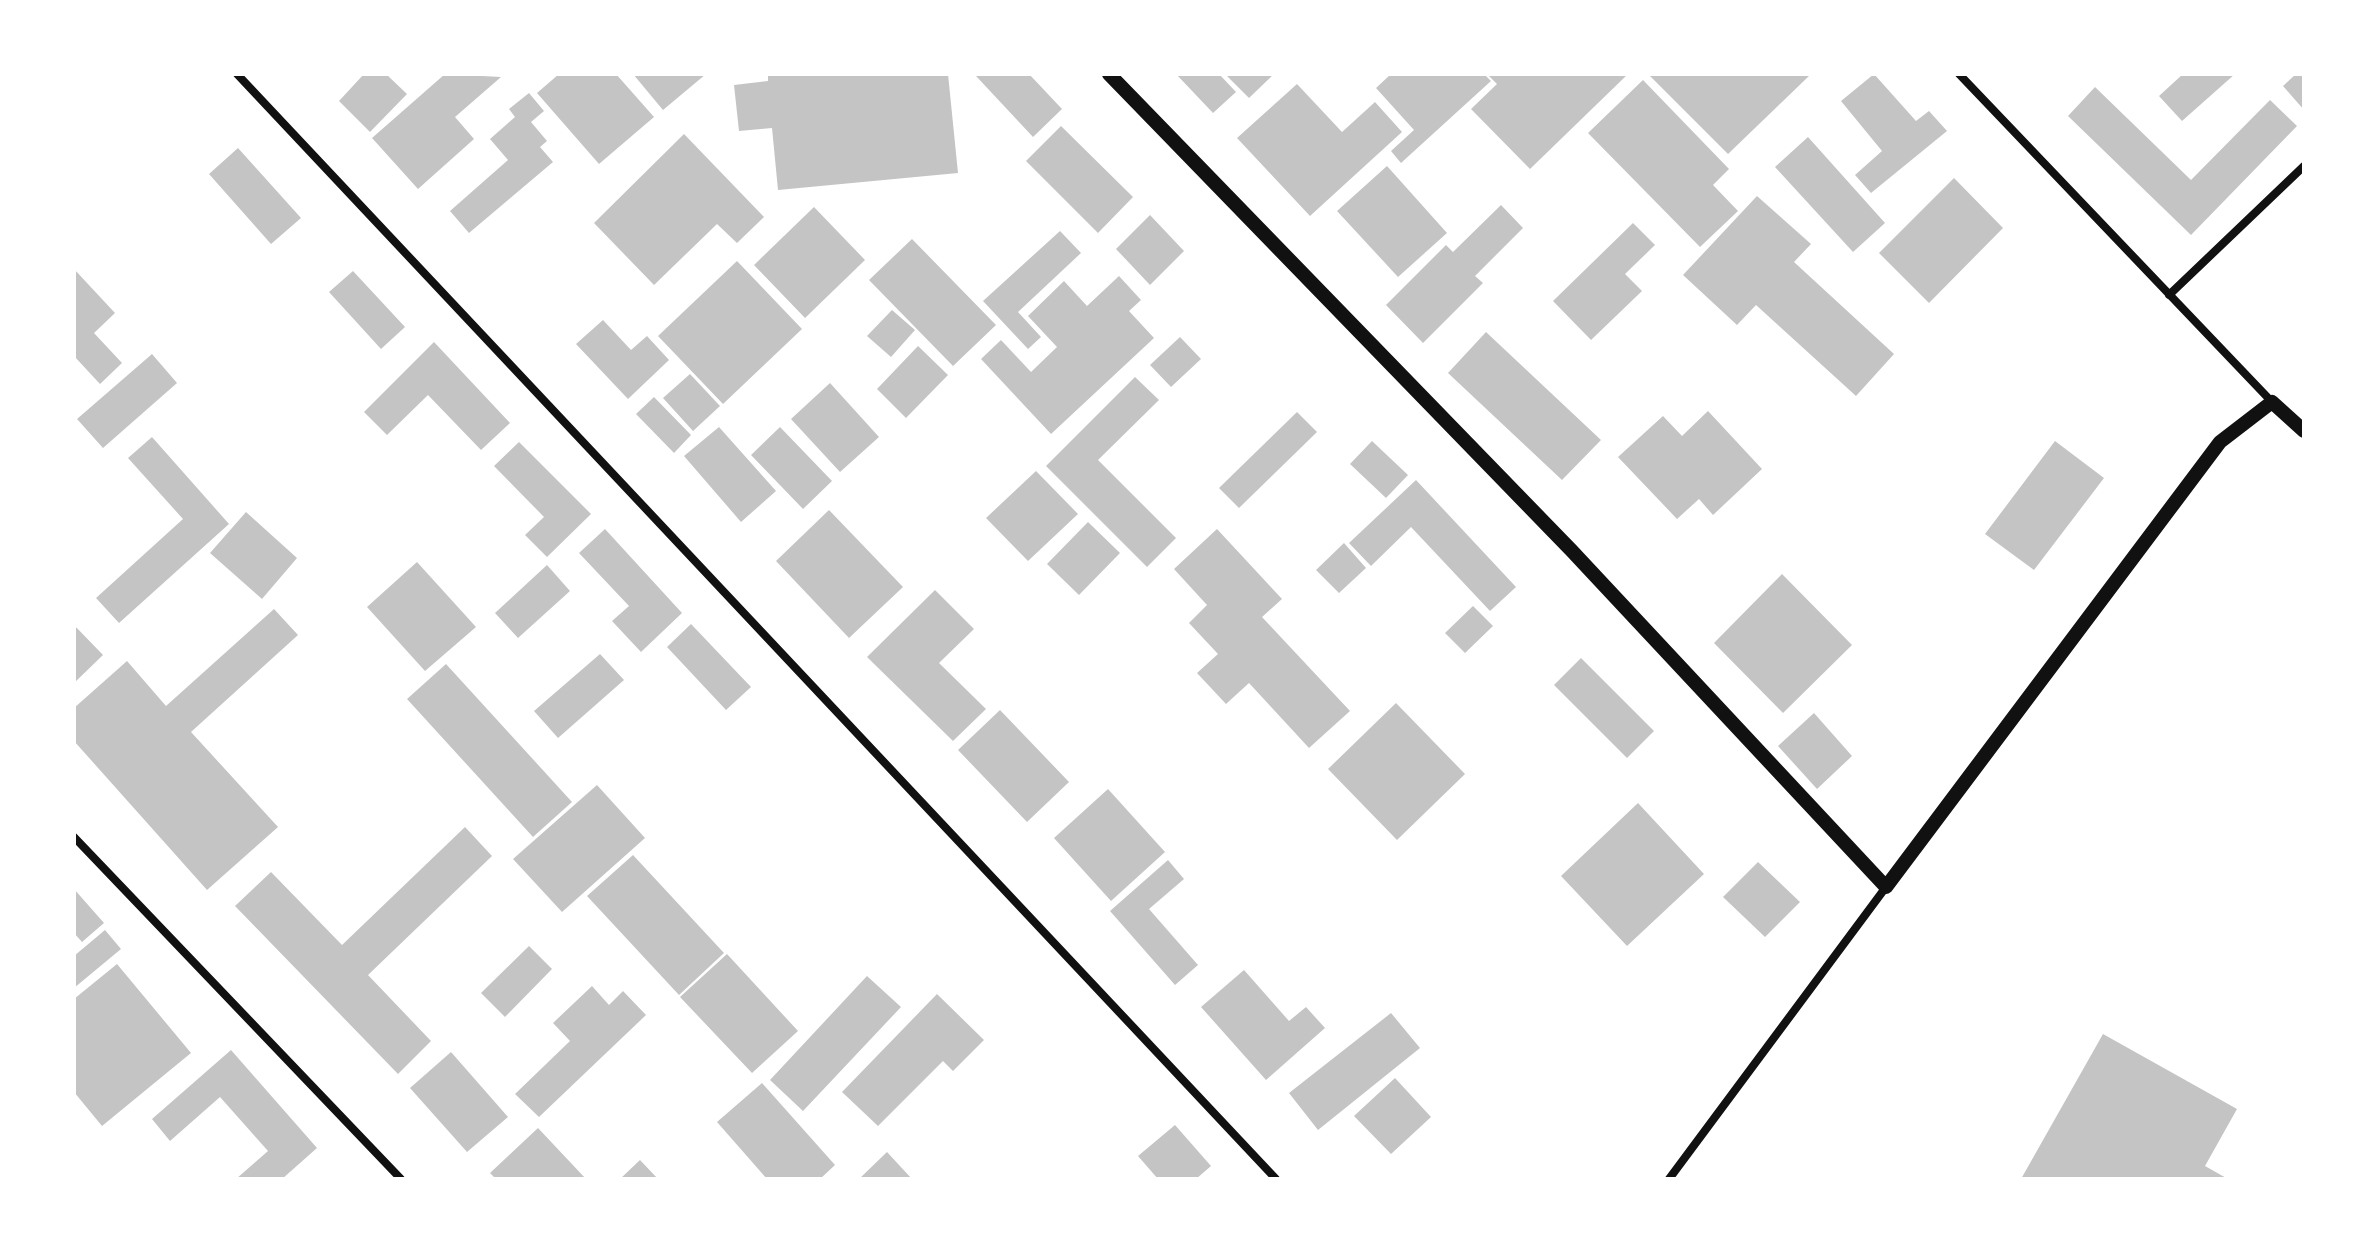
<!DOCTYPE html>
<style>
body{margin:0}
#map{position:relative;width:2378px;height:1253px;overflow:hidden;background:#fff;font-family:"PT Sans",sans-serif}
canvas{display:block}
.frame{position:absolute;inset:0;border:76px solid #fff;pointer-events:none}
</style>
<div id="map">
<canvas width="2378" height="1253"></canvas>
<div class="frame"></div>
</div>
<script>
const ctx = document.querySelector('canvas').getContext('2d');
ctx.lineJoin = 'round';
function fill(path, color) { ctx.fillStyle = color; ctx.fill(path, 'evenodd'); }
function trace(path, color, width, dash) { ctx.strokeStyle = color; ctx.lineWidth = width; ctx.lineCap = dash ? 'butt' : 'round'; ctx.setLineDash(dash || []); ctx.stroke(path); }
fill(new Path2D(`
 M 364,74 L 386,74 L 407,94 L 370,132 L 339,101 Z
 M 445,74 L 501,77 L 455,117 L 474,139 L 418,189 L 372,138 Z
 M 559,74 L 616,74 L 654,117 L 599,164 L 537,93 Z
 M 633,74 L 706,74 L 663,110 Z
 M 768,74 L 948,74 L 958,173 L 778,190 L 772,128 L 739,131 L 734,85 L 768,81 Z
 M 979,74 L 1029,74 L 1062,109 L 1033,137 L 976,76 Z
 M 1176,74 L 1219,74 L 1236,92 L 1213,113 Z
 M 1225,74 L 1274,74 L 1249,98 Z
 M 1391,74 L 1484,74 L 1491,81 L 1401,163 L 1391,151 L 1414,130 L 1376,88 Z
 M 1487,74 L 1628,74 L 1530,169 L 1471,109 L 1497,84 Z
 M 1648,74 L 1807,74 L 1809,76 L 1728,154 Z
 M 1874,74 L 1916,121 L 1929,111 L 1947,131 L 1871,193 L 1855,175 L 1882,151 L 1841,101 Z
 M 2183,74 L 2235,74 L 2182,121 L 2159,96 Z
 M 2296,74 L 2304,74 L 2304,110 L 2283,86 Z
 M 1643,80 L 1729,169 L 1713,185 L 1738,211 L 1700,247 L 1588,133 Z
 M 1297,84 L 1342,132 L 1375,102 L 1402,132 L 1310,216 L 1237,138 Z
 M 2095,87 L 2191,180 L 2270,100 L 2297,126 L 2191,235 L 2068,116 Z
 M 529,93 L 544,111 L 531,122 L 547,141 L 540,147 L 553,162 L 469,233 L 450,211 L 508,160 L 490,139 L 515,117 L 509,109 Z
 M 1061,126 L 1133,197 L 1098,233 L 1026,161 Z
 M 684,134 L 764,217 L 737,243 L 717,224 L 654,285 L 594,223 Z
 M 1808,137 L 1885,223 L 1853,252 L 1775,167 Z
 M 238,148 L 301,218 L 271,244 L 209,174 Z
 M 1387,166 L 1447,233 L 1398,277 L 1337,211 Z
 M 1954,178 L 2003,228 L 1929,303 L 1879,253 Z
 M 1757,196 L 1811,244 L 1794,262 L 1894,354 L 1856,396 L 1756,305 L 1737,325 L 1683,275 Z
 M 1501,205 L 1523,228 L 1475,276 L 1483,283 L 1423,343 L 1386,305 L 1446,245 L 1453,252 Z
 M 814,207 L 865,260 L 805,318 L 754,265 Z
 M 1150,215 L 1184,251 L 1150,285 L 1116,249 Z
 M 1633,223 L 1655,245 L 1625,274 L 1642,291 L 1591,340 L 1553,301 Z
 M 1060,231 L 1081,253 L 1018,312 L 1041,337 L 1028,349 L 983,301 Z
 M 912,239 L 996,325 L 953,366 L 869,280 Z
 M 737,261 L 802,329 L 723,404 L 658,336 Z
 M 74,269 L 115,313 L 94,333 L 122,363 L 100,384 L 74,356 Z
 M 353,271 L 405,327 L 381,349 L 329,292 Z
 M 1119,276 L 1141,300 L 1129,311 L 1154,338 L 1051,434 L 981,359 L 1001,340 L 1031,372 L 1057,347 L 1028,316 L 1064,281 L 1087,306 Z
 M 892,310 L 915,330 L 891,357 L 867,336 Z
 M 603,320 L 631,350 L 647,336 L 669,360 L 628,399 L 576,344 Z
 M 1486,332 L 1601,440 L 1562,480 L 1448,373 Z
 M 1180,337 L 1201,359 L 1171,387 L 1150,365 Z
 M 434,342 L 510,423 L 481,450 L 428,395 L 387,435 L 364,412 Z
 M 918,346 L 948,375 L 906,418 L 877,389 Z
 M 152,354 L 177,383 L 103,448 L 77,419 Z
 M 690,374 L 720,406 L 693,431 L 663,398 Z
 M 1135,377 L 1159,400 L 1098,460 L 1176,538 L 1147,567 L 1046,466 Z
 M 830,383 L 879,437 L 840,472 L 791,419 Z
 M 654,397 L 691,435 L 674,453 L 636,414 Z
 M 1708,411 L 1762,469 L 1713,515 L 1699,499 L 1677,519 L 1618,457 L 1663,416 L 1682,436 Z
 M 1297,412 L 1317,432 L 1239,508 L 1219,488 Z
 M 719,427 L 776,491 L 741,522 L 684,456 Z
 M 780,427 L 832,481 L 803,509 L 751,455 Z
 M 152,437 L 229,524 L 119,623 L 96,598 L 183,519 L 128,458 Z
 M 1372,441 L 1408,475 L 1386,498 L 1350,464 Z
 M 2055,441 L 2104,478 L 2034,570 L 1985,534 Z
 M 519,442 L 591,514 L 547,557 L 525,535 L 544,517 L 494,466 Z
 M 1036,471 L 1078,514 L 1028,561 L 986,518 Z
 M 1416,480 L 1516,587 L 1490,611 L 1411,527 L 1371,566 L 1349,543 Z
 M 829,510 L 903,587 L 849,638 L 776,561 Z
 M 246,512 L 297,558 L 262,599 L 210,553 Z
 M 1088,522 L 1120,553 L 1079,595 L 1047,564 Z
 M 605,529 L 682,613 L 641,652 L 612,621 L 629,606 L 579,553 Z
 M 1217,529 L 1282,599 L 1262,617 L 1350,711 L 1309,748 L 1249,683 L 1226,704 L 1197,673 L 1218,654 L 1189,623 L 1207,605 L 1174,569 Z
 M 1344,543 L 1366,568 L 1339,593 L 1316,570 Z
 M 417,562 L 476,627 L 425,671 L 367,607 Z
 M 547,565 L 570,591 L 518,638 L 495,613 Z
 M 1782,574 L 1852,645 L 1783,713 L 1714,643 Z
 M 935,590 L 974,629 L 939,663 L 986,709 L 953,741 L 867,657 Z
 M 1473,606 L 1493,626 L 1465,653 L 1445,633 Z
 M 274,609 L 298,635 L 191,732 L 278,827 L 207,890 L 74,741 L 74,708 L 127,661 L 166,706 Z
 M 691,624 L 751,687 L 726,710 L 667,647 Z
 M 74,625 L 103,655 L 74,683 Z
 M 600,654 L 624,680 L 558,738 L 534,711 Z
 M 1581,658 L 1654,731 L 1627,758 L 1554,685 Z
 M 446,664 L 572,802 L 533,837 L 407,699 Z
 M 1396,703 L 1465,774 L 1397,840 L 1328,769 Z
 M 1000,710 L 1069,782 L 1027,822 L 958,750 Z
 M 1814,713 L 1852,756 L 1817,789 L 1778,746 Z
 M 597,785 L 645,838 L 562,912 L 513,859 Z
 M 1108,789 L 1165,852 L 1111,901 L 1054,838 Z
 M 1638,803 L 1704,874 L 1627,946 L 1561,876 Z
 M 465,827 L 492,856 L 368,975 L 431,1041 L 398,1074 L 235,906 L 271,872 L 342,945 Z
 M 633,855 L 724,953 L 679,995 L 587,896 Z
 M 1168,860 L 1184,879 L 1149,909 L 1198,965 L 1175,985 L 1110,911 Z
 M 1758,862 L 1800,902 L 1765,937 L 1723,897 Z
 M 74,889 L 104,923 L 82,942 L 74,933 Z
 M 105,930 L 121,949 L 74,988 L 74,956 Z
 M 529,946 L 552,969 L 505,1017 L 481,993 Z
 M 727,954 L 798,1031 L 752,1073 L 680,997 Z
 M 117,964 L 191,1053 L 102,1126 L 74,1092 L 74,999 Z
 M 1244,970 L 1289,1021 L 1306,1007 L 1325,1028 L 1266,1080 L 1201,1007 Z
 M 867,976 L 901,1007 L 803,1111 L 770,1080 Z
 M 592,986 L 609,1005 L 623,991 L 646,1015 L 539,1117 L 515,1094 L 570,1041 L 553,1023 Z
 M 937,994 L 984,1040 L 953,1071 L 943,1061 L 878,1126 L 842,1092 Z
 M 1391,1013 L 1420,1048 L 1318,1130 L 1289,1093 Z
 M 2103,1034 L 2237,1109 L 2205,1166 L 2228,1179 L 2021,1179 Z
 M 231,1050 L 317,1148 L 282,1179 L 236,1179 L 268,1151 L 220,1097 L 170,1141 L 152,1119 Z
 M 451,1052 L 508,1117 L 467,1152 L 410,1088 Z
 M 1395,1078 L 1431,1117 L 1391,1154 L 1354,1116 Z
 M 762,1083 L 835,1165 L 820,1179 L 767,1179 L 717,1122 Z
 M 1175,1125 L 1211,1166 L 1196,1179 L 1158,1179 L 1138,1156 Z
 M 538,1128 L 586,1179 L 496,1179 L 490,1173 Z
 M 887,1152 L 912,1179 L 859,1179 Z
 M 640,1160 L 658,1179 L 620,1179 Z`), '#c4c4c4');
trace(new Path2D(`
 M 237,74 L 1276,1179
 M 1959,74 L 2272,402
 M 2169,295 L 2304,166
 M 74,837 L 401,1179
 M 1669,1179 L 1886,887`), '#111', 8);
trace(new Path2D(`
 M 1109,74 L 1572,551 L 1886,887 L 2220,442 L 2272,402 L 2304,431`), '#111', 14);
</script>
